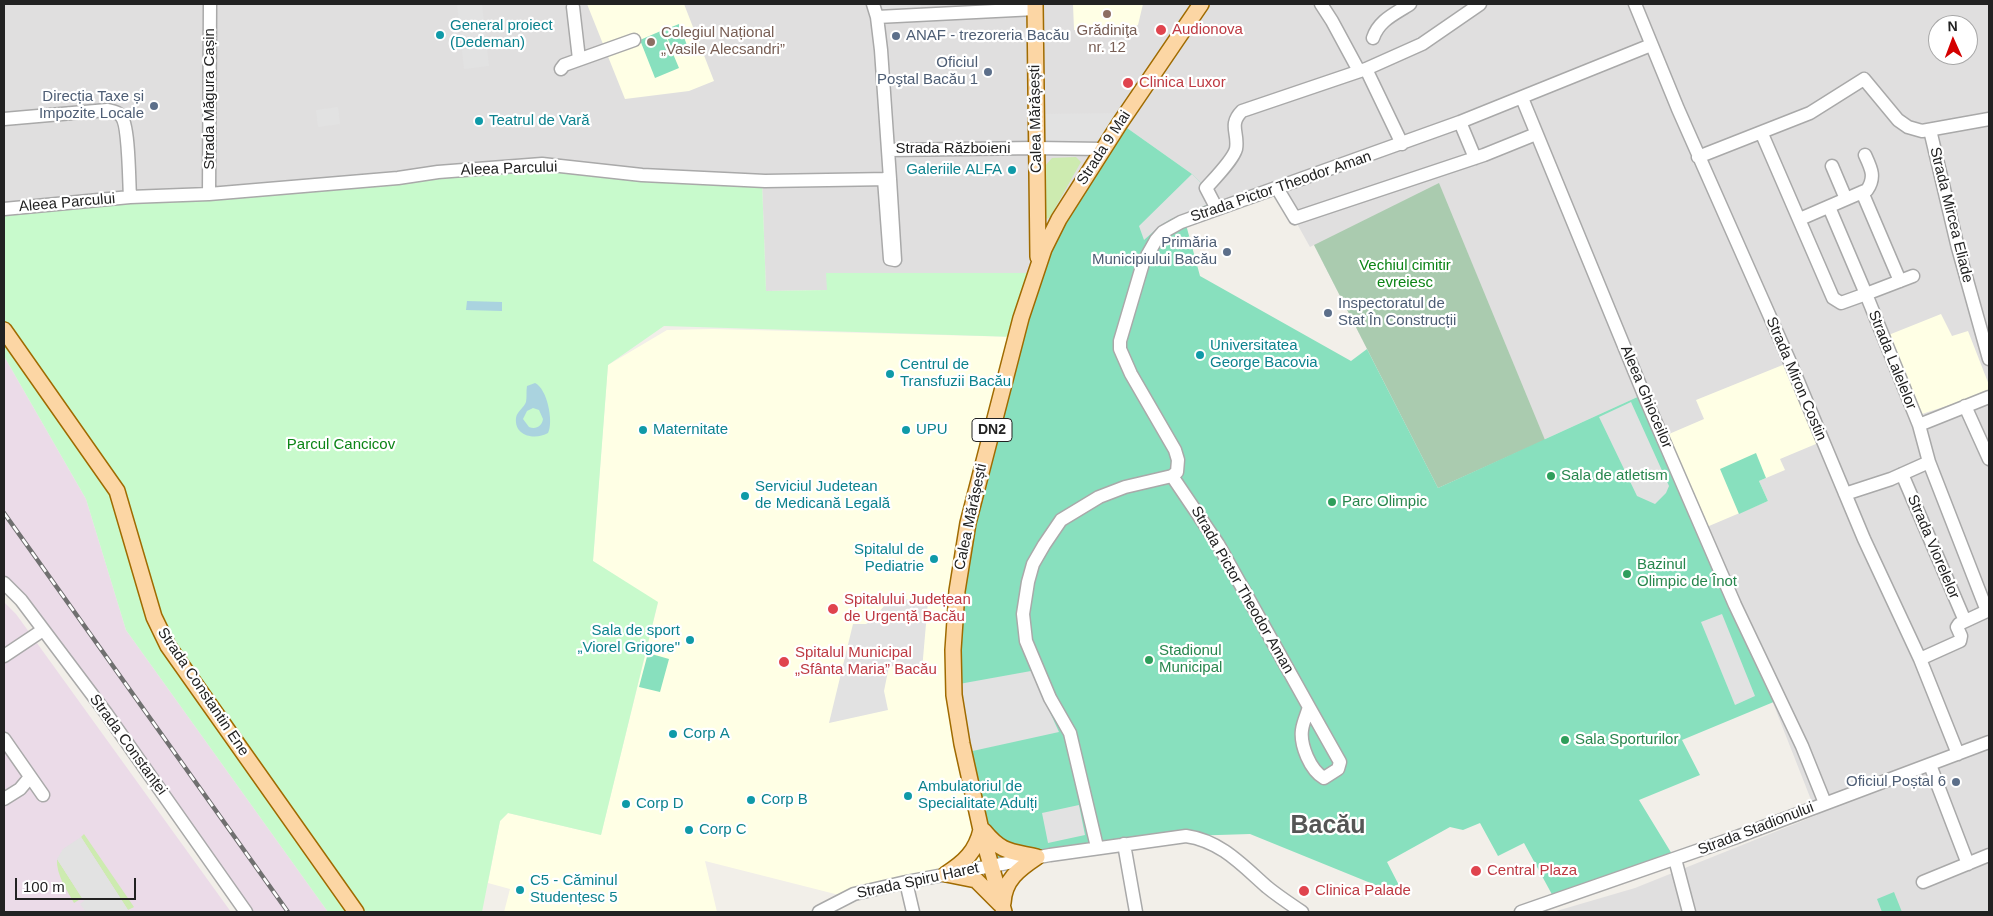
<!DOCTYPE html>
<meta charset="utf-8">
<style>
body{margin:0}
#map{position:relative;width:1993px;height:916px;overflow:hidden;background:#f2efe9;font-family:Arial,sans-serif}
canvas{display:block}
.frame{position:absolute;inset:0;border:5px solid #222;pointer-events:none}
.north{position:absolute;left:1928px;top:15px;width:50px;height:50px;box-sizing:border-box;background:#fff;border:1px solid #a7a7a7;border-radius:50%;rotate:358deg;font-size:14px;font-weight:700;line-height:20px;text-align:center;color:#222}
.north::after{content:'';display:block;margin:auto;width:18px;height:22px;background:#d40000;clip-path:polygon(50% 0,100% 100%,50% 72%,0 100%)}
.scale{position:absolute;left:15px;top:878px;width:121px;height:22px;box-sizing:border-box;border:2px solid #222;border-top:0;padding-left:6px;font-size:15px;line-height:18px;white-space:nowrap;color:#222;-webkit-text-stroke:4px #fff;paint-order:stroke}
</style>
<div id="map">
<canvas width="1993" height="916"></canvas>
<div class="frame"></div>
<div class="north">N</div>
<div class="scale">100 m</div>
</div>
<script>
const ctx = document.querySelector('canvas').getContext('2d');
ctx.lineJoin = 'round';
function fill(path, color) { ctx.fillStyle = color; ctx.fill(path, 'evenodd'); }
function trace(path, color, width, dash) { ctx.strokeStyle = color; ctx.lineWidth = width; ctx.lineCap = dash ? 'butt' : 'round'; ctx.setLineDash(dash || []); ctx.stroke(path); }
function drawText(font, color, halo, rows, align = 'center') {
  ctx.font = font + ' Arial,sans-serif'; ctx.lineWidth = 4.5; ctx.setLineDash([]); ctx.textBaseline = 'middle'; ctx.strokeStyle = halo; ctx.fillStyle = color; for (const [text, x, y, turn = 0] of rows) {
    ctx.save(); ctx.translate(x, y); ctx.rotate((+turn || 0) * Math.PI / 180); ctx.textAlign = isNaN(turn) ? turn : align; if (halo) ctx.strokeText(text, 0, 0); ctx.fillText(text, 0, 0); ctx.restore();
  }
}
fill(new Path2D(`
 M 4,4 L 1989,4 L 1989,912 L 1553,912 L 1635,888 L 1817,815 L 1652,395 L 1644,394 L 1438,488 L 1314,245 L 1310,247 L 1277,188 L 1217,209 L 1192,174 L 1120,123 L 1034,273 L 827,273 L 827,290 L 766,291 L 762,181 L 4,210 ZM 1938,25 L 1968,25 L 1968,55 L 1938,55 Z`), '#e0dfdf');
fill(new Path2D(`
 M 4,356 L 86,499 L 126,630 L 328,912 L 253,912 L 49,629 L 4,578 Z
 M 4,602 L 16,614 L 231,912 L 4,912 Z`), '#ebdbe8');
fill(new Path2D(`
 M 587,4 L 684,4 L 714,81 L 689,91 L 625,99 Z
 M 1073,4 L 1143,4 L 1138,25 L 1121,34 L 1074,30 Z
 M 1941,314 L 1952,336 L 1968,331 L 1989,385 L 1989,392 L 1919,415 L 1886,336 Z
 M 713,329 L 1016,337 L 991,865 L 847,897 L 705,861 L 717,912 L 504,912 L 510,889 L 488,883 L 500,821 L 508,813 L 601,835 L 658,603 L 593,561 L 608,365 L 667,330 Z
 M 1790,362 L 1823,441 L 1780,459 L 1785,470 L 1759,481 L 1768,501 L 1702,529 L 1662,437 L 1704,419 L 1696,400 Z`), '#ffffe5');
fill(new Path2D(`
 M 1052,158 L 1076,157 L 1081,162 L 1050,217 L 1047,219 L 1045,217 L 1045,166 Z
 M 84,834 L 134,907 L 128,910 L 81,837 Z
 M 57,859 L 82,898 L 74,903 C 67,890 56,875 57,859 Z`), '#cdebb0');
fill(new Path2D(`
 M 1439,183 L 1545,440 L 1438,488 L 1314,245 Z`), '#aacbaf');
fill(new Path2D(`
 M 542,164 L 762,181 L 766,291 L 827,290 L 826,273 L 1034,273 L 1016,337 L 664,326 L 608,365 L 593,561 L 658,602 L 601,835 L 508,813 L 500,821 L 482,912 L 328,912 L 126,630 L 86,499 L 4,356 L 4,210 Z`), '#c8facc');
fill(new Path2D(`
 M 679,24 L 688,48 L 674,54 L 664,30 Z
 M 663,30 L 679,68 L 655,78 L 640,40 Z
 M 1120,123 L 1192,174 L 1206,188 L 1217,209 L 1185,221 L 1200,276 L 1351,361 L 1367,349 L 1438,488 L 1644,394 L 1776,701 L 1682,740 L 1700,775 L 1639,800 L 1675,859 L 1555,900 L 1524,843 L 1498,856 L 1480,823 L 1463,830 L 1450,827 L 1387,862 L 1405,897 L 1250,834 L 1186,836 L 991,865 L 962,744 L 957,591 L 1034,273 Z
 M 1756,453 L 1766,478 L 1759,481 L 1768,501 L 1739,514 L 1720,469 Z
 M 648,653 L 669,659 L 660,692 L 639,687 Z
 M 1894,892 L 1902,912 L 1882,912 L 1877,899 Z`), '#88e0be');
fill(new Path2D(`
 M 457,4 L 482,4 L 489,66 L 464,69 Z
 M 872,4 L 921,4 L 922,16 L 876,18 Z
 M 338,107 L 340,124 L 318,127 L 316,110 Z
 M 1126,113 L 1099,156 L 1037,157 L 1036,114 Z
 M 1192,174 L 1206,188 L 1214,202 L 1171,219 L 1161,225 L 1144,240 L 1139,226 Z
 M 1631,402 L 1669,486 L 1666,493 L 1655,504 L 1637,496 L 1599,417 Z
 M 901,599 L 928,601 L 922,670 L 889,666 L 884,691 L 888,710 L 829,723 L 853,624 L 866,624 L 870,622 L 885,605 L 900,606 Z
 M 1722,614 L 1755,696 L 1735,705 L 1701,622 Z
 M 1031,671 L 1059,732 L 968,752 L 959,684 Z
 M 1079,805 L 1085,835 L 1048,843 L 1042,813 Z
 M 81,837 L 128,910 L 126,912 L 86,912 L 80,904 L 84,901 L 57,859 L 63,849 Z`), '#e2e2e2');
fill(new Path2D(`
 M 467,301 L 502,302 L 502,311 L 466,310 Z
 M 535,383 C 547,388 554,422 548,433 C 536,440 514,437 516,418 C 517,411 524,408 526,402 C 527,397 526,391 527,386 ZM 533,408 L 539,410 L 543,419 C 542,426 536,430 529,427 L 523,419 L 527,411 Z`), '#aad3df');
const minor = new Path2D(`
 M 1321,4 L 1332,21 L 1359,71
 M 1635,4 L 1678,109 L 1790,362 L 1864,539 L 1920,659 L 1958,754
 M 573,7 L 579,59
 M 877,17 L 1035,9
 M 1373,38 C 1379,20 1395,14 1410,4
 M 561,69 L 564,65 L 634,40
 M 1366,69 L 1402,144
 M 1522,98 L 1647,402 L 1735,605 L 1802,746 L 1825,803
 M 4,119 L 107,110 C 112,111 117,111 121,116 C 129,124 129,182 130,197
 M 1460,122 L 1475,158
 M 1930,130 L 1958,248 L 1989,359
 M 1762,134 L 1833,298 L 1841,303 L 1866,294 L 1829,207
 M 888,150 L 1036,148 L 1103,149
 M 1698,157 L 1810,113 L 1864,79 L 1898,120 L 1908,127 L 1922,131 L 1989,119
 M 1832,166 L 1846,199
 M 884,179 L 890,259 L 895,260 L 890,179
 M 1277,188 L 1295,218 L 1484,155 L 1536,134
 M 1862,192 L 1900,281
 M 209,194 L 210,4
 M 4,209 L 130,197 L 209,194 L 398,178 L 438,172 L 542,164 L 642,175 L 765,181 L 890,179 L 881,50 L 877,17 L 873,4
 M 1217,209 L 1206,188 C 1214,179 1233,160 1236,149 C 1239,133 1228,125 1242,111 L 1366,69 L 1422,44 L 1480,4
 M 1800,219 L 1867,190 C 1876,177 1871,168 1865,155
 M 1965,406 L 1989,459
 M 1919,425 L 1989,397
 M 1902,474 L 1965,621
 M 1172,476 L 1218,544 L 1309,707
 M 1845,494 L 1891,479 L 1929,462 L 1919,425 L 1866,294 L 1913,276
 M 4,583 L 21,600 L 106,713 L 246,912
 M 4,656 L 43,630
 M 1920,659 L 1960,641 L 1961,636 L 1957,627 L 1959,624 L 1987,611 L 1929,462
 M 1309,707 L 1340,762 L 1338,769 L 1324,778 C 1310,770 1300,745 1302,730 C 1303,722 1307,714 1309,707 Z
 M 4,739 L 43,795
 M 1930,765 L 1968,864
 M 4,799 L 20,789 L 30,777
 M 1124,844 L 1136,912
 M 1097,847 L 1070,733 L 1050,698 L 1026,641 L 1023,614 L 1028,582 L 1033,564 L 1044,545 L 1061,520 L 1099,497 L 1125,487 L 1172,476 L 1177,472 L 1178,460 L 1175,450 L 1131,374 L 1120,349 L 1120,341 L 1143,263 L 1156,240 L 1163,232 L 1181,222 L 1460,122 L 1651,45
 M 1675,859 L 1689,912
 M 906,882 L 913,912
 M 1923,882 L 1989,855
 M 819,912 L 854,894 L 906,882 L 1050,855 L 1186,836 C 1221,841 1242,865 1267,887 C 1278,896 1290,904 1302,912
 M 1521,912 L 1734,838 L 1989,742`);
const major = new Path2D(`
 M 1035,4 L 1038,257
 M 4,330 L 117,491 L 154,617 L 168,646 L 356,912
 M 984,831 C 1002,853 1010,851 1037,857
 M 946,874 L 976,880 L 1000,904
 M 946,874 C 965,862 976,851 981,830
 M 1003,903 C 1004,880 1019,869 1037,857
 M 1004,912 L 981,830 L 962,744 L 954,695 L 953,650 L 957,591 L 968,523 L 1021,318 L 1044,249 L 1059,219 L 1120,123 L 1201,4`);
trace(minor, '#a9a9a9', 15);
trace(major, '#a06b00', 18);
trace(minor, '#fff', 12);
trace(major, '#fcd6a4', 15);
const rail = new Path2D(`
 M 4,513 L 288,912`);
trace(rail, '#707070', 4.5);
trace(rail, '#fff', 2.5, [8]);
for (const [x, y, r, color] of [
 [1107,14,5,"#8d6e63"],
 [1161,30,6,"#e0444e"],
 [440,35,5,"#0f9aa8"],
 [896,36,5,"#5c6f8a"],
 [651,42,5,"#8d6e63"],
 [988,72,5,"#5c6f8a"],
 [1128,83,6,"#e0444e"],
 [154,106,5,"#5c6f8a"],
 [479,121,5,"#0f9aa8"],
 [1012,170,5,"#0f9aa8"],
 [1227,252,5,"#5c6f8a"],
 [1328,313,5,"#5c6f8a"],
 [1200,355,5,"#0f9aa8"],
 [890,374,5,"#0f9aa8"],
 [643,430,5,"#0f9aa8"],
 [906,430,5,"#0f9aa8"],
 [1551,476,5,"#2e9e5b"],
 [745,496,5,"#0f9aa8"],
 [1332,502,5,"#2e9e5b"],
 [934,559,5,"#0f9aa8"],
 [1627,574,5,"#2e9e5b"],
 [833,609,6,"#e0444e"],
 [690,640,5,"#0f9aa8"],
 [1149,660,5,"#2e9e5b"],
 [784,662,6,"#e0444e"],
 [673,734,5,"#0f9aa8"],
 [1565,740,5,"#2e9e5b"],
 [1956,782,5,"#5c6f8a"],
 [908,796,5,"#0f9aa8"],
 [751,800,5,"#0f9aa8"],
 [626,804,5,"#0f9aa8"],
 [689,830,5,"#0f9aa8"],
 [1476,871,6,"#e0444e"],
 [520,890,5,"#0f9aa8"],
 [1304,891,6,"#e0444e"]
]) { const dot = new Path2D(); dot.arc(x, y, r, 0, 2 * Math.PI); ctx.fillStyle = color; ctx.fill(dot); trace(dot, '#fff', 2); }
for (const [x, y, w] of [
 [992,430,40]
]) { const box = new Path2D(); box.roundRect(x - w / 2, y - 11.5, w, 23, 4); ctx.fillStyle = '#fff'; ctx.fill(box); trace(box, '#222', 1); }
drawText('bold 14px', '#222', null, [
 ["DN2",992,430]
]);
drawText('15px', '#0d838f', '#fff', [
 ["General proiect",450,26],
 ["(Dedeman)",450,43],
 ["Teatrul de Vară",489,121],
 ["Galeriile ALFA",1002,170,"right"],
 ["Universitatea",1210,346],
 ["George Bacovia",1210,363],
 ["Centrul de",900,365],
 ["Transfuzii Bacău",900,382],
 ["Maternitate",653,430],
 ["UPU",916,430],
 ["Serviciul Judetean",755,487],
 ["de Medicană Legală",755,504],
 ["Spitalul de",924,550,"right"],
 ["Pediatrie",924,567,"right"],
 ["Sala de sport",680,631,"right"],
 ["„Viorel Grigore\"",680,648,"right"],
 ["Corp A",683,734],
 ["Ambulatoriul de",918,787],
 ["Specialitate Adulți",918,804],
 ["Corp B",761,800],
 ["Corp D",636,804],
 ["Corp C",699,830],
 ["C5 - Căminul",530,881],
 ["Studențesc 5",530,898]
], 'left');
drawText('15px', '#be3a42', '#fff', [
 ["Audionova",1172,30],
 ["Clinica Luxor",1139,83],
 ["Spitalului Județean",844,600],
 ["de Urgență Bacău",844,617],
 ["Spitalul Municipal",795,653],
 ["„Sfânta Maria” Bacău",795,670],
 ["Central Plaza",1487,871],
 ["Clinica Palade",1315,891]
], 'left');
drawText('15px', '#785e54', '#fff', [
 ["Grădiniţa",1107,31],
 ["nr. 12",1107,48],
 ["Colegiul Național",661,33,"left"],
 ["„Vasile Alecsandri”",661,50,"left"]
]);
drawText('15px', '#4e5e75', '#fff', [
 ["ANAF - trezoreria Bacău",906,36,"left"],
 ["Oficiul",978,63],
 ["Poştal Bacău 1",978,80],
 ["Direcția Taxe și",144,97],
 ["Impozite Locale",144,114],
 ["Primăria",1217,243],
 ["Municipiului Bacău",1217,260],
 ["Inspectoratul de",1338,304,"left"],
 ["Stat În Construcții",1338,321,"left"],
 ["Oficiul Poștal 6",1946,782]
], 'right');
drawText('15px', '#222', '#fff', [
 ["Strada Măgura Cașin",210,99,-90],
 ["Calea Mărășești",1036,119,-91],
 ["Strada 9 Mai",1104,148,-57],
 ["Strada Războieni",953,149],
 ["Aleea Parcului",509,169,-2],
 ["Strada Pictor Theodor Aman",1281,187,-19],
 ["Aleea Parcului",67,203,-5],
 ["Strada Mircea Eliade",1951,215,76],
 ["Strada Lalelelor",1892,360,68],
 ["Strada Miron Costin",1796,379,67],
 ["Aleea Ghioceilor",1646,397,67],
 ["Calea Mărășești",971,517,-78],
 ["Strada Viorelelor",1933,547,67],
 ["Strada Pictor Theodor Aman",1242,590,60],
 ["Strada Constantin Ene",203,692,56],
 ["Strada Constanței",128,745,54],
 ["Strada Stadionului",1756,829,-21],
 ["Strada Spiru Haret",918,881,-12]
]);
drawText('15px', '#0c8416', '#fff', [
 ["Vechiul cimitir",1405,266],
 ["evreiesc",1405,283],
 ["Parcul Cancicov",341,445]
]);
drawText('15px', '#27864d', '#fff', [
 ["Sala de atletism",1561,476],
 ["Parc Olimpic",1342,502],
 ["Bazinul",1637,565],
 ["Olimpic de Înot",1637,582],
 ["Stadionul",1159,651],
 ["Municipal",1159,668],
 ["Sala Sporturilor",1575,740]
], 'left');
drawText('bold 25px', '#555', '#fff', [
 ["Bacău",1328,826]
]);
</script>
